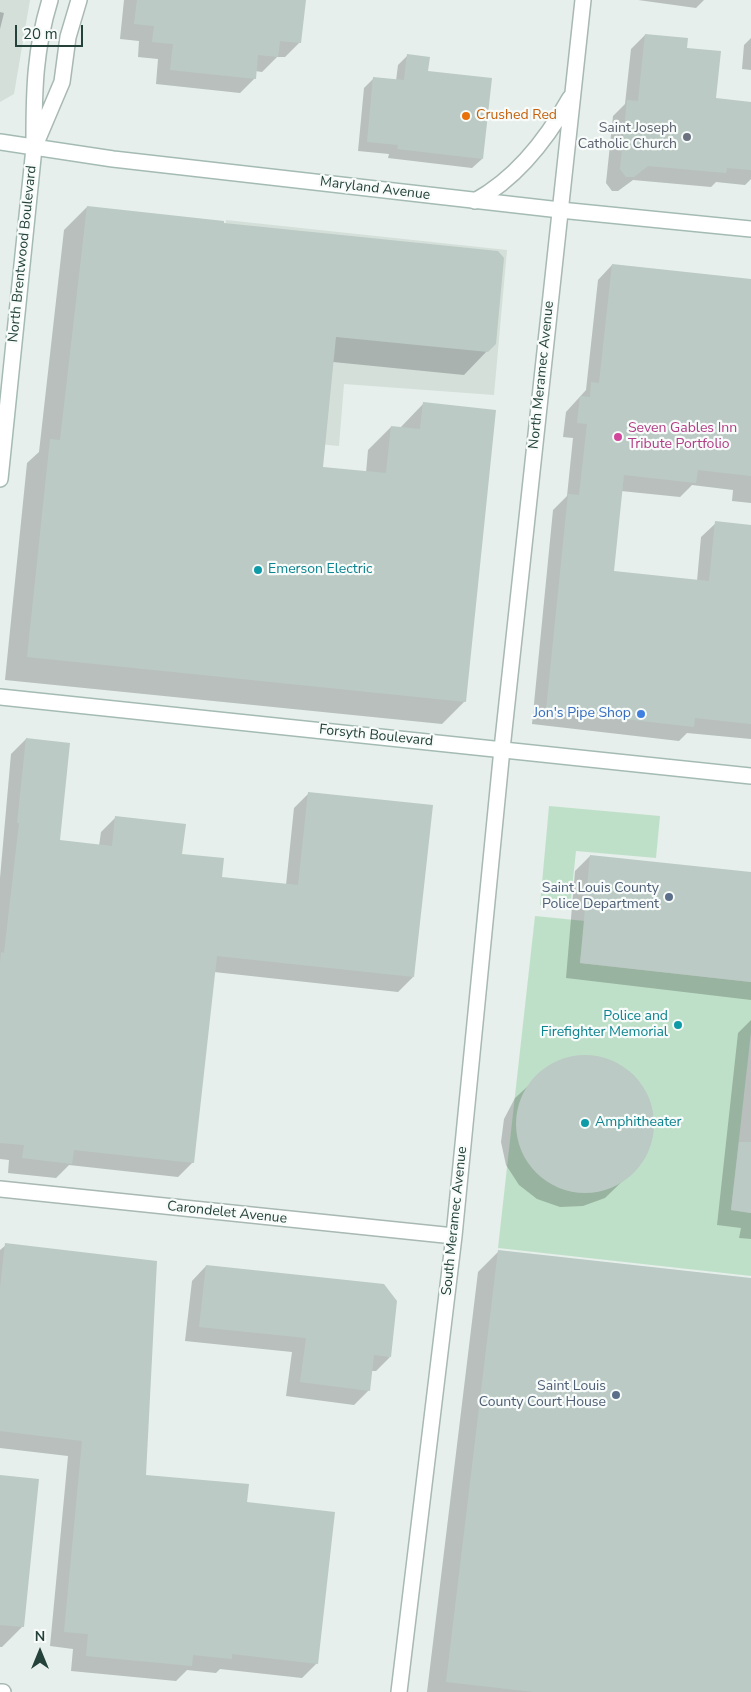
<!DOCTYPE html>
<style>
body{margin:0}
#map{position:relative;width:751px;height:1692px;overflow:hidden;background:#e6efeb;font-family:"Nunito Sans",sans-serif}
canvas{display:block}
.north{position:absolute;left:15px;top:1627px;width:50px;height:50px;-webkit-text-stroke:4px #f7fbf9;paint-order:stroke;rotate:0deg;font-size:14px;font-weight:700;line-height:20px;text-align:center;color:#24423a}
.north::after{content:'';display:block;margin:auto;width:18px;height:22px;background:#24423a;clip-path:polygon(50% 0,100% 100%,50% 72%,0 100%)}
.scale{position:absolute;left:15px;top:25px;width:68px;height:22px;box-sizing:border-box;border:2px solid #24423a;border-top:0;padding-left:6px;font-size:15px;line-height:18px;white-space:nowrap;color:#24423a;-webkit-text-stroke:4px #f7fbf9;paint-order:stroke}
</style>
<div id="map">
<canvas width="751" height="1692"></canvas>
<div class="north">N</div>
<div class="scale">20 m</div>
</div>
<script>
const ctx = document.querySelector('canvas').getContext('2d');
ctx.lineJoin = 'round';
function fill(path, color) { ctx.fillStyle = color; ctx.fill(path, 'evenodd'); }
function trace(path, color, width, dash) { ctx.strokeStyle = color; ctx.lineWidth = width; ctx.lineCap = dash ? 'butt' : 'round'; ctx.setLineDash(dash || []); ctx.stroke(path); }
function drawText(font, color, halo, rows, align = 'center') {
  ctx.font = font + ' "Nunito Sans",sans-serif'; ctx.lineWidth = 4.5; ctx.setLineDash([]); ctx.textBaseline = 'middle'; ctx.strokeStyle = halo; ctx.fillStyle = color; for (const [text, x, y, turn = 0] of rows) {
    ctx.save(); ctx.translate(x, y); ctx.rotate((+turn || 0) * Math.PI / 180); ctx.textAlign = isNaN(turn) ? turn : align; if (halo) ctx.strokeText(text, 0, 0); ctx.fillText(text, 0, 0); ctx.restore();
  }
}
fill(new Path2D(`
 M 0,0 L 30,0 L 14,94 L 0,102 Z
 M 226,220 L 507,250 L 494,395 L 344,384 L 339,446 L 203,433 Z`), '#d4dfda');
fill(new Path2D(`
 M 549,806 L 660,816 L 656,858 L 576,851 L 570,908 L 540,905 Z
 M 535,916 L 585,921 L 580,963 L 751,982 L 751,1032 L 731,1210 L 751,1213 L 751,1276 L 498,1248 Z`), '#bfe0c8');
fill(new Path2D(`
 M 124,0 L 304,0 L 300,42 L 285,57 L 277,57 L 262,72 L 255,71 L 255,78 L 240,93 L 156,84 L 158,59 L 138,57 L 139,41 L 120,39 Z
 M 638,0 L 704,0 L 696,8 Z
 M 0,12 L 4,13 L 0,29 Z
 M 645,35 L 685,49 L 714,99 L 751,103 L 751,179 L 745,185 L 716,182 L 711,187 L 633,180 L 618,191 L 612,191 L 606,183 L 613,116 L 625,104 L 631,49 Z
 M 751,38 L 751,70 L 742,69 L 744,45 Z
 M 407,56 L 427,72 L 482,159 L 472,168 L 388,158 L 389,154 L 358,151 L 364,88 L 373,79 L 396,81 L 398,65 Z
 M 87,207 L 222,224 L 487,351 L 464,375 L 333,362 L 321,468 L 366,473 L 368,450 L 391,427 L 400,428 L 424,403 L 465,701 L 442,724 L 5,680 L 27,463 L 39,452 L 64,230 Z
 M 612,265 L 751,280 L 751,503 L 732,501 L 733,490 L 692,485 L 680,497 L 621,491 L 613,572 L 697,581 L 701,537 L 716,523 L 751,526 L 751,739 L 687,733 L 679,741 L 532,724 L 553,510 L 567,496 L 573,438 L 563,437 L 566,412 L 586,390 L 598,280 Z
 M 26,739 L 58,841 L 99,846 L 101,832 L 116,817 L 221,878 L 286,885 L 294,808 L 309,793 L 413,977 L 398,992 L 214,972 L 193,1162 L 178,1177 L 69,1165 L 56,1178 L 8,1173 L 9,1160 L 0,1159 L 0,878 L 11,754 Z
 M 590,856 L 751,873 L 751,1000 L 566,978 L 575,871 Z
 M 751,1020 L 751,1239 L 739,1238 L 741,1228 L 717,1225 L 738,1033 Z
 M 587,1056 L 604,1059 L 619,1065 L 633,1075 L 643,1088 L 650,1103 L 653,1120 L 652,1136 L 647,1152 L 638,1166 L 605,1198 L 583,1206 L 560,1207 L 537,1199 L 519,1185 L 506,1165 L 501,1142 L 504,1119 L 515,1098 L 549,1067 L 571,1058 Z
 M 6,1245 L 144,1476 L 246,1504 L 317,1663 L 302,1678 L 220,1669 L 216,1673 L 187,1670 L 176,1681 L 71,1671 L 73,1649 L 50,1646 L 68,1456 L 0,1448 L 0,1250 Z
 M 499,1251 L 751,1280 L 751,1692 L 427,1692 L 478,1272 Z
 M 206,1266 L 390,1357 L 376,1371 L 371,1371 L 369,1390 L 354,1405 L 286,1396 L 292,1352 L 185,1341 L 192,1281 Z
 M 0,1476 L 23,1626 L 2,1647 L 0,1647 Z`), '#0003');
fill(new Path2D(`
 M 137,0 L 306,0 L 301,43 L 280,41 L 278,57 L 258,55 L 256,79 L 170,70 L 173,44 L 152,42 L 154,26 L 134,24 Z
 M 645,34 L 688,38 L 687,48 L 721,51 L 716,98 L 751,102 L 751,170 L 727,168 L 726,173 L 648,166 L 634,177 L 626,177 L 620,169 L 627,100 L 638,101 Z
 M 407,54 L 430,57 L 428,71 L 492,78 L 483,159 L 397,149 L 398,145 L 367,142 L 373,77 L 404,80 Z
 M 87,206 L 224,221 L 224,223 L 498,251 L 504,258 L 496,344 L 488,352 L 336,337 L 323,467 L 386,473 L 391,426 L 420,429 L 423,402 L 496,410 L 466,702 L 27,657 L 50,439 L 60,440 Z
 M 612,264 L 751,279 L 751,476 L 698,470 L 696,483 L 624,475 L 614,571 L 709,581 L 715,521 L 751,525 L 751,724 L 695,718 L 694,727 L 546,710 L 568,494 L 579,495 L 587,424 L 577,423 L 580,396 L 590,397 L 591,382 L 599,383 Z
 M 26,738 L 70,743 L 60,840 L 112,846 L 115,816 L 186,824 L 182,854 L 224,858 L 222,877 L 298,885 L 308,792 L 433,805 L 414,977 L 217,956 L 194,1163 L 74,1150 L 72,1164 L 22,1158 L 24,1145 L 0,1143 L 0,964 L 1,952 L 4,953 L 19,823 L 17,823 Z
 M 590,855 L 751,872 L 751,982 L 580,963 Z
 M516 1124a69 69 0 1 1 138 0a69 69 0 1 1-138 0Z
 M 739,1142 L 751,1142 L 751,1213 L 731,1210 Z
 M 5,1243 L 157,1261 L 146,1475 L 249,1484 L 247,1502 L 335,1512 L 318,1664 L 232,1654 L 232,1659 L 193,1655 L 192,1666 L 86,1656 L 88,1634 L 64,1632 L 82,1441 L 0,1431 L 0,1288 Z
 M 498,1250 L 751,1278 L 751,1692 L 534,1692 L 446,1682 Z
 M 206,1265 L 384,1284 L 397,1301 L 391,1357 L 374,1355 L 370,1391 L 300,1382 L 306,1338 L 199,1327 Z
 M 0,1475 L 39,1479 L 24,1627 L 0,1625 Z`), '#bbcac4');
const minor = new Path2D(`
 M 34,139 C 34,89 35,49 50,0
 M 34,148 L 62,82 L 68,37 L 79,0`);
const tertiary = new Path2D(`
 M 475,201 C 517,178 547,139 570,98
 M 0,1189 L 454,1236
 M 0,1692 L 3,1692
 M 399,1692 L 454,1236 L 502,749 L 583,0`);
const secondary = new Path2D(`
 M 0,142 L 113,159 L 560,210 L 751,229
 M 0,479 L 34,148
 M 0,697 L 751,776`);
trace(minor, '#a8b8b2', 18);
trace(tertiary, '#a8b8b2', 18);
trace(secondary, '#a4bbb3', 18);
trace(minor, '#fff', 15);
trace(tertiary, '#fff', 15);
trace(secondary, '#fff', 15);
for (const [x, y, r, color] of [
 [466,116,5,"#e8710a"],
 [687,137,5,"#6b7280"],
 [618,437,5,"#d1479c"],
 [258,570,5,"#0f9aa8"],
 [641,714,5,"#3f7fe0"],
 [669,897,5,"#5c6f8a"],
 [678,1025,5,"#0f9aa8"],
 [585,1123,5,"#0f9aa8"],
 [616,1395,5,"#5c6f8a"]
]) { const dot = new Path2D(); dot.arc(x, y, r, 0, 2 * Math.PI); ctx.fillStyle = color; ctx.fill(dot); trace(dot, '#f7fbf9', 2); }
drawText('14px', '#c56008', '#f7fbf9', [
 ["Crushed Red",476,116]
], 'left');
drawText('14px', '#5b616d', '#f7fbf9', [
 ["Saint Joseph",677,129],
 ["Catholic Church",677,145]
], 'right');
drawText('14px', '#24423a', '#f7fbf9', [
 ["Maryland Avenue",375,189,7],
 ["North Brentwood Boulevard",23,254,-84],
 ["North Meramec Avenue",542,375,-84],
 ["Forsyth Boulevard",376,736,6],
 ["Carondelet Avenue",227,1213,6],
 ["South Meramec Avenue",455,1221,-84]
]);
drawText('14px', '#b23c85', '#f7fbf9', [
 ["Seven Gables Inn",628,429],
 ["Tribute Portfolio",628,445]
], 'left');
drawText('14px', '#0d838f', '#f7fbf9', [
 ["Emerson Electric",268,570],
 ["Police and",668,1017,"right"],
 ["Firefighter Memorial",668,1033,"right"],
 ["Amphitheater",595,1123]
], 'left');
drawText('14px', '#366cbe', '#f7fbf9', [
 ["Jon's Pipe Shop",631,714]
], 'right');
drawText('14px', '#4e5e75', '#f7fbf9', [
 ["Saint Louis County",659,889],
 ["Police Department",659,905],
 ["Saint Louis",606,1387],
 ["County Court House",606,1403]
], 'right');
</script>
